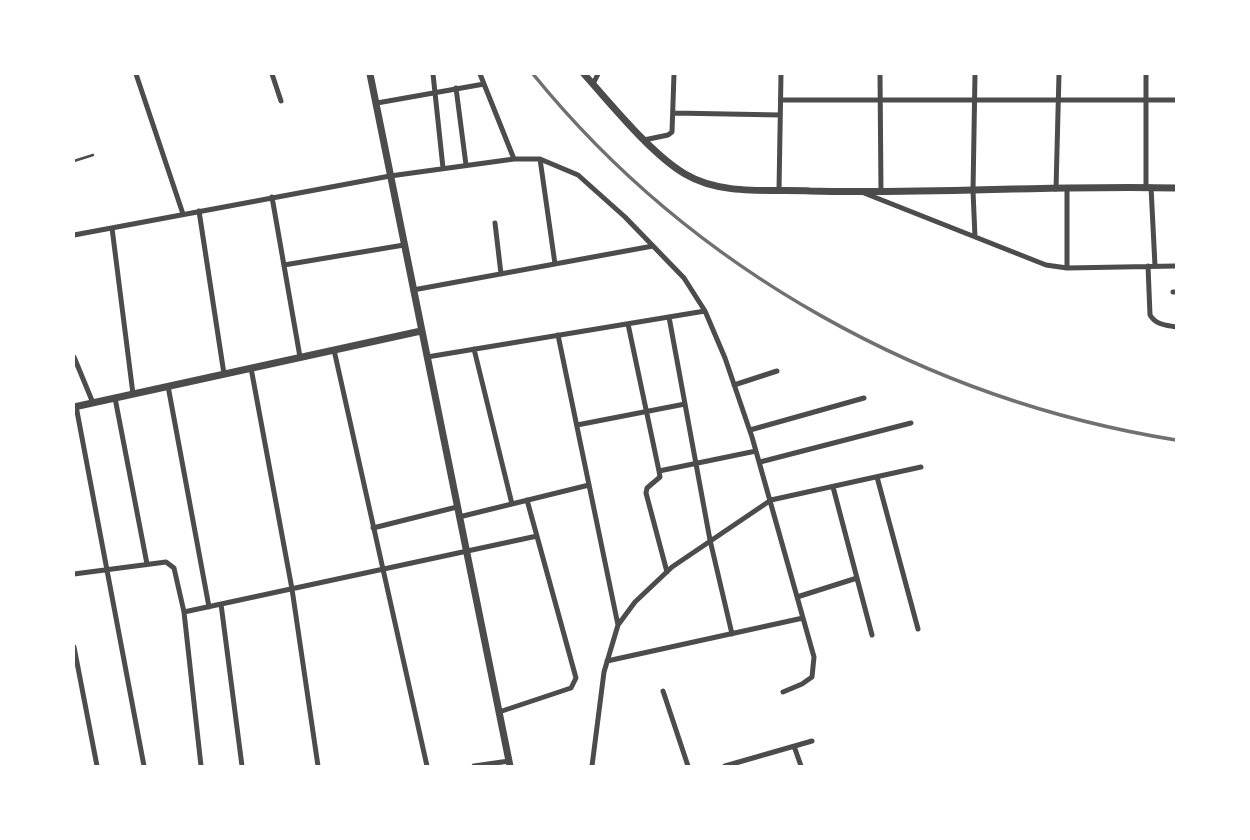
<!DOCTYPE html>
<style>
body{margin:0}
#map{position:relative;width:1250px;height:840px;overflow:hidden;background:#fff;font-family:Inter,sans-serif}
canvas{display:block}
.frame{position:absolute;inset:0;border:75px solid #fff;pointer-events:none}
</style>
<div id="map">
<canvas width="1250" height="840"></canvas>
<div class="frame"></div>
</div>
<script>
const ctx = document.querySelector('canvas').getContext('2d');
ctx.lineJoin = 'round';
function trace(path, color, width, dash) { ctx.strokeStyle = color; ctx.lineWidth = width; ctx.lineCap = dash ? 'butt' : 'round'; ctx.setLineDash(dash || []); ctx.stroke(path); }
trace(new Path2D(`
 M 74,161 L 93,155`), '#4c4c4c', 2.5);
trace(new Path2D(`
 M 136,74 L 183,214
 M 272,74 L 281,101
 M 433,74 L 443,168
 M 480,74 L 514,159
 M 880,74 L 881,192
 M 975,74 L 973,191 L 975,237
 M 593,84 L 598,74
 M 456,88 L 466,165
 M 781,100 L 1176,100
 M 377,103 L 484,84
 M 674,113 L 780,115
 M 644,140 L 668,135 L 672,132 L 674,74
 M 540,159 L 555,264
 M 1146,187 L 1146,74
 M 1151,187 L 1155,266
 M 1056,189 L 1059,74
 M 1067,189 L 1067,268
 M 779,190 L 781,74
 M 864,193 L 1046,265 L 1067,268 L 1176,266
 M 272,197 L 300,357
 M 199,211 L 224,374
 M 495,223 L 501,274
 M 112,228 L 133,394
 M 74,235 L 390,176 L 514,159 L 540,159 L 578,175 L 625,217 L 684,278 L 705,311 L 725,358 L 752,437 L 814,657 L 812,677 L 802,684 L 783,692
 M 284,265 L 404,245
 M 1148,266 L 1150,315 C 1156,325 1166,325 1176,327
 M 413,290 L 653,246
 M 1173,292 L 1176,292
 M 669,317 L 710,540 L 732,634
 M 628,324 L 659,471 L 660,477 L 647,488 L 646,493 L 667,572
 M 558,335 L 618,625
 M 474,349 L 512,504
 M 334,350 L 427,766
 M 74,357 L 93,403
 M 427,357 L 705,311
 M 251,368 L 292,589 L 318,766
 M 734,385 L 777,371
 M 168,386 L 209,607
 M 115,398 L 147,564
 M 76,406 L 144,766
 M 577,425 L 685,404
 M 750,430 L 864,398
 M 760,462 L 911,423
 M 659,471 L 756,451
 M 877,477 L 918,629
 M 833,487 L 872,635
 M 459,517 L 589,485
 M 373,528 L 457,507
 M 74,574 L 166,562 L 174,568 L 184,612 L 201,766
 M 797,597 L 857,578
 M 221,604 L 242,766
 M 184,612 L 537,536
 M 74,647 L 97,766
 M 607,661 L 803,618
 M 663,691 L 688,766
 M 499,712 L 571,688 L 576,678 L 527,500
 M 794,746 L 801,766
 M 474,766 L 509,761
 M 592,766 L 604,672 L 618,625 L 635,602 L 672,567 L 771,500 L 921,467
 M 725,766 L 812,741`), '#4c4c4c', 5);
trace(new Path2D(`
 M 370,74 L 510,766
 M 584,74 C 611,104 651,154 685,174 C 722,196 770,189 810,191 C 932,194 1054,185 1176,188
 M 74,407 L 421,331`), '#4c4c4c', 7);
trace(new Path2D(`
 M 533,74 C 693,271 927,400 1176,440`), '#707070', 3.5);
</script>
